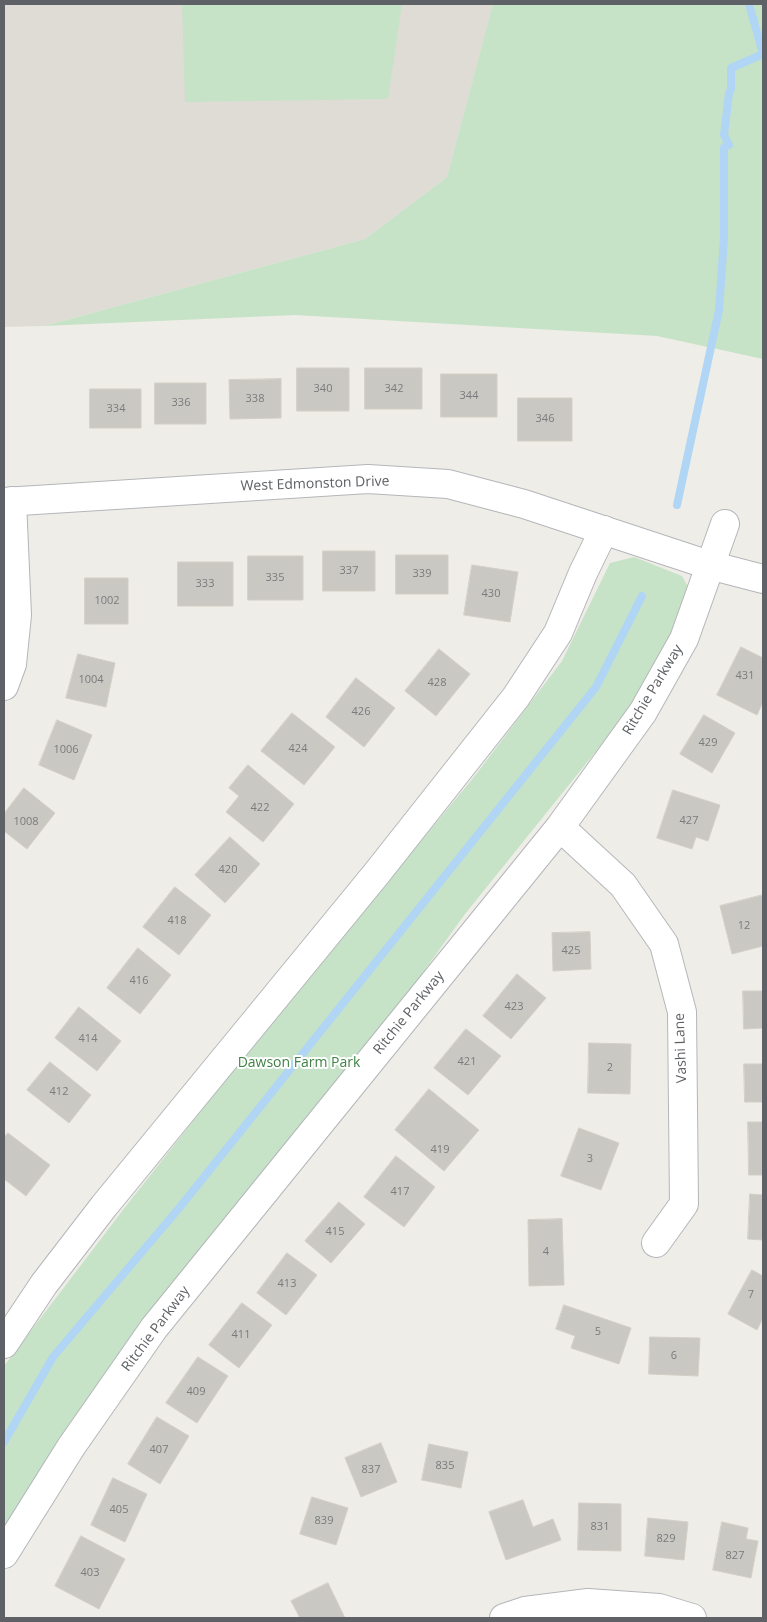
<!DOCTYPE html>
<style>
body{margin:0}
#map{position:relative;width:767px;height:1622px;overflow:hidden;background:#efede7;font-family:"Open Sans",sans-serif}
canvas{display:block}
.frame{position:absolute;inset:0;border:5px solid #5e6165;pointer-events:none}
</style>
<div id="map">
<canvas width="767" height="1622"></canvas>
<div class="frame"></div>
</div>
<script>
const ctx = document.querySelector('canvas').getContext('2d');
ctx.lineJoin = 'round';
function fill(path, color) { ctx.fillStyle = color; ctx.fill(path, 'evenodd'); }
function trace(path, color, width, dash) { ctx.strokeStyle = color; ctx.lineWidth = width; ctx.lineCap = dash ? 'butt' : 'round'; ctx.setLineDash(dash || []); ctx.stroke(path); }
function drawText(font, color, halo, rows, align = 'center') {
  ctx.font = font + ' "Open Sans",sans-serif'; ctx.lineWidth = 4; ctx.setLineDash([]); ctx.textBaseline = 'middle'; ctx.strokeStyle = halo; ctx.fillStyle = color; for (const [text, x, y, turn = 0] of rows) {
    ctx.save(); ctx.translate(x, y); ctx.rotate((+turn || 0) * Math.PI / 180); ctx.textAlign = isNaN(turn) ? turn : align; if (halo) ctx.strokeText(text, 0, 0); ctx.fillText(text, 0, 0); ctx.restore();
  }
}
fill(new Path2D(`
 M 4,4 L 493,4 L 493,5 L 447,177 L 365,239 L 44,326 L 4,327 Z`), '#dedcd5');
fill(new Path2D(`
 M 182,4 L 402,4 L 388,99 L 185,102 Z
 M 493,4 L 763,4 L 763,359 L 657,336 L 295,315 L 44,326 L 365,239 L 447,177 Z
 M 634,557 L 682,576 L 688,587 L 687,603 L 630,709 L 465,914 L 339,1089 L 4,1532 L 4,1366 L 126,1206 L 280,1011 L 474,777 L 562,661 L 610,563 Z`), '#c6e3c7');
trace(new Path2D(`
 M 677,505 L 719,310 L 724,238 L 724,147 L 729,145 L 724,135 L 729,93 L 731,89 L 731,68 L 763,54 L 749,4
 M 4,1442 L 53,1357 L 180,1207 L 596,687 L 642,596`), '#b0d5f5', 8);
const building = new Path2D(`
 M 297,368 L 349,368 L 349,411 L 297,411 Z
 M 365,368 L 422,368 L 422,409 L 365,409 Z
 M 441,374 L 497,374 L 497,417 L 441,417 Z
 M 281,379 L 281,418 L 230,419 L 229,380 Z
 M 155,383 L 206,383 L 206,424 L 155,424 Z
 M 90,389 L 141,389 L 141,428 L 90,428 Z
 M 518,398 L 572,398 L 572,441 L 518,441 Z
 M 323,551 L 375,551 L 375,591 L 323,591 Z
 M 396,555 L 448,555 L 448,594 L 396,594 Z
 M 248,556 L 303,556 L 303,600 L 248,600 Z
 M 178,562 L 233,562 L 233,606 L 178,606 Z
 M 472,565 L 518,572 L 510,622 L 464,615 Z
 M 85,578 L 128,578 L 128,624 L 85,624 Z
 M 741,647 L 763,658 L 763,702 L 757,715 L 717,695 Z
 M 439,649 L 470,674 L 436,716 L 405,691 Z
 M 78,654 L 115,663 L 106,707 L 66,698 Z
 M 356,678 L 395,708 L 364,747 L 326,717 Z
 M 292,713 L 335,747 L 304,785 L 261,751 Z
 M 704,715 L 735,733 L 712,773 L 680,754 Z
 M 57,720 L 92,735 L 74,780 L 39,765 Z
 M 248,765 L 294,804 L 263,842 L 226,812 L 239,796 L 229,788 Z
 M 24,788 L 55,813 L 27,849 L 4,831 L 4,814 Z
 M 673,790 L 720,805 L 708,841 L 696,837 L 692,849 L 657,838 Z
 M 230,837 L 260,864 L 225,903 L 195,875 Z
 M 175,887 L 211,915 L 179,955 L 143,927 Z
 M 763,895 L 763,946 L 732,954 L 720,906 Z
 M 590,932 L 591,969 L 553,971 L 552,933 Z
 M 138,948 L 171,975 L 140,1014 L 107,988 Z
 M 517,974 L 546,998 L 511,1039 L 483,1016 Z
 M 743,991 L 763,991 L 763,1028 L 744,1029 Z
 M 79,1007 L 121,1041 L 97,1071 L 55,1038 Z
 M 466,1029 L 501,1056 L 468,1095 L 434,1068 Z
 M 589,1043 L 631,1044 L 630,1094 L 588,1093 Z
 M 50,1062 L 91,1095 L 69,1123 L 27,1090 Z
 M 744,1064 L 763,1064 L 763,1102 L 745,1102 Z
 M 429,1089 L 479,1130 L 444,1171 L 395,1130 Z
 M 748,1122 L 763,1122 L 763,1175 L 749,1175 Z
 M 579,1128 L 619,1143 L 601,1190 L 561,1176 Z
 M 8,1133 L 50,1165 L 26,1196 L 4,1179 L 4,1138 Z
 M 396,1156 L 435,1187 L 404,1227 L 364,1197 Z
 M 750,1194 L 763,1195 L 763,1240 L 748,1239 Z
 M 339,1202 L 365,1224 L 331,1263 L 305,1241 Z
 M 562,1219 L 564,1285 L 529,1286 L 528,1220 Z
 M 287,1253 L 317,1275 L 286,1315 L 257,1293 Z
 M 752,1270 L 763,1276 L 763,1318 L 757,1330 L 728,1314 Z
 M 242,1303 L 272,1325 L 239,1368 L 209,1345 Z
 M 564,1305 L 631,1328 L 619,1364 L 571,1348 L 575,1336 L 556,1329 Z
 M 650,1337 L 700,1338 L 698,1376 L 649,1374 Z
 M 198,1357 L 228,1376 L 197,1423 L 166,1403 Z
 M 157,1417 L 189,1436 L 160,1484 L 128,1464 Z
 M 381,1443 L 397,1482 L 361,1497 L 345,1458 Z
 M 429,1444 L 468,1452 L 461,1488 L 422,1480 Z
 M 113,1478 L 147,1494 L 125,1542 L 91,1525 Z
 M 312,1497 L 348,1508 L 336,1545 L 300,1534 Z
 M 523,1500 L 533,1527 L 553,1519 L 561,1540 L 506,1560 L 489,1512 Z
 M 579,1503 L 621,1504 L 621,1551 L 578,1550 Z
 M 648,1518 L 688,1522 L 684,1560 L 645,1556 Z
 M 722,1522 L 748,1528 L 746,1539 L 758,1541 L 751,1578 L 713,1570 Z
 M 81,1536 L 125,1559 L 99,1609 L 55,1586 Z
 M 328,1583 L 345,1618 L 300,1618 L 291,1601 Z`);
fill(building, '#cac8c3');
trace(building, '#d3cfc6', 1);
const minor = new Path2D(`
 M 4,686 L 12,664 L 17,615 L 12,501
 M 560,827 L 623,885 L 664,944 L 682,1012 L 684,1204 L 656,1243
 M 4,1344 L 44,1284 L 104,1206 L 377,873 L 516,697 L 558,633 L 583,573 L 604,530
 M 4,1554 L 71,1447 L 154,1328 L 560,827 L 643,712 L 684,639 L 725,524
 M 504,1618 L 525,1611 L 588,1603 L 659,1608 L 692,1618`);
const tertiary = new Path2D(`
 M 4,502 L 368,479 L 448,484 L 524,504 L 709,565 L 763,579`);
trace(minor, '#b4b6ba', 30);
trace(tertiary, '#b4b6ba', 30);
trace(minor, '#fff', 28);
trace(tertiary, '#fff', 28);
drawText('11px', '#797b7c', null, [
 ["340",323,389],
 ["342",394,389],
 ["344",469,396],
 ["338",255,399],
 ["336",181,403],
 ["334",116,409],
 ["346",545,419],
 ["337",349,571],
 ["339",422,574],
 ["335",275,578],
 ["333",205,584],
 ["430",491,594],
 ["1002",107,601],
 ["431",745,676],
 ["1004",91,680],
 ["428",437,683],
 ["426",361,712],
 ["429",708,743],
 ["424",298,749],
 ["1006",66,750],
 ["422",260,808],
 ["427",689,821],
 ["1008",26,822],
 ["420",228,870],
 ["418",177,921],
 ["12",744,926],
 ["425",571,951],
 ["416",139,981],
 ["423",514,1007],
 ["414",88,1039],
 ["421",467,1062],
 ["2",610,1068],
 ["412",59,1092],
 ["419",440,1150],
 ["3",590,1159],
 ["417",400,1192],
 ["415",335,1232],
 ["4",546,1252],
 ["413",287,1284],
 ["7",751,1295],
 ["5",598,1332],
 ["411",241,1335],
 ["6",674,1356],
 ["409",196,1392],
 ["407",159,1450],
 ["835",445,1466],
 ["837",371,1470],
 ["405",119,1510],
 ["839",324,1521],
 ["831",600,1527],
 ["829",666,1539],
 ["827",735,1556],
 ["403",90,1573]
]);
drawText('14px', '#5e6165', '#fff', [
 ["West Edmonston Drive",315,484,-2],
 ["Ritchie Parkway",653,690,-59],
 ["Ritchie Parkway",409,1013,-51],
 ["Vashi Lane",681,1048,-92],
 ["Ritchie Parkway",156,1329,-53]
]);
drawText('14px', '#408245', '#fff', [
 ["Dawson Farm Park",299,1063]
]);
</script>
